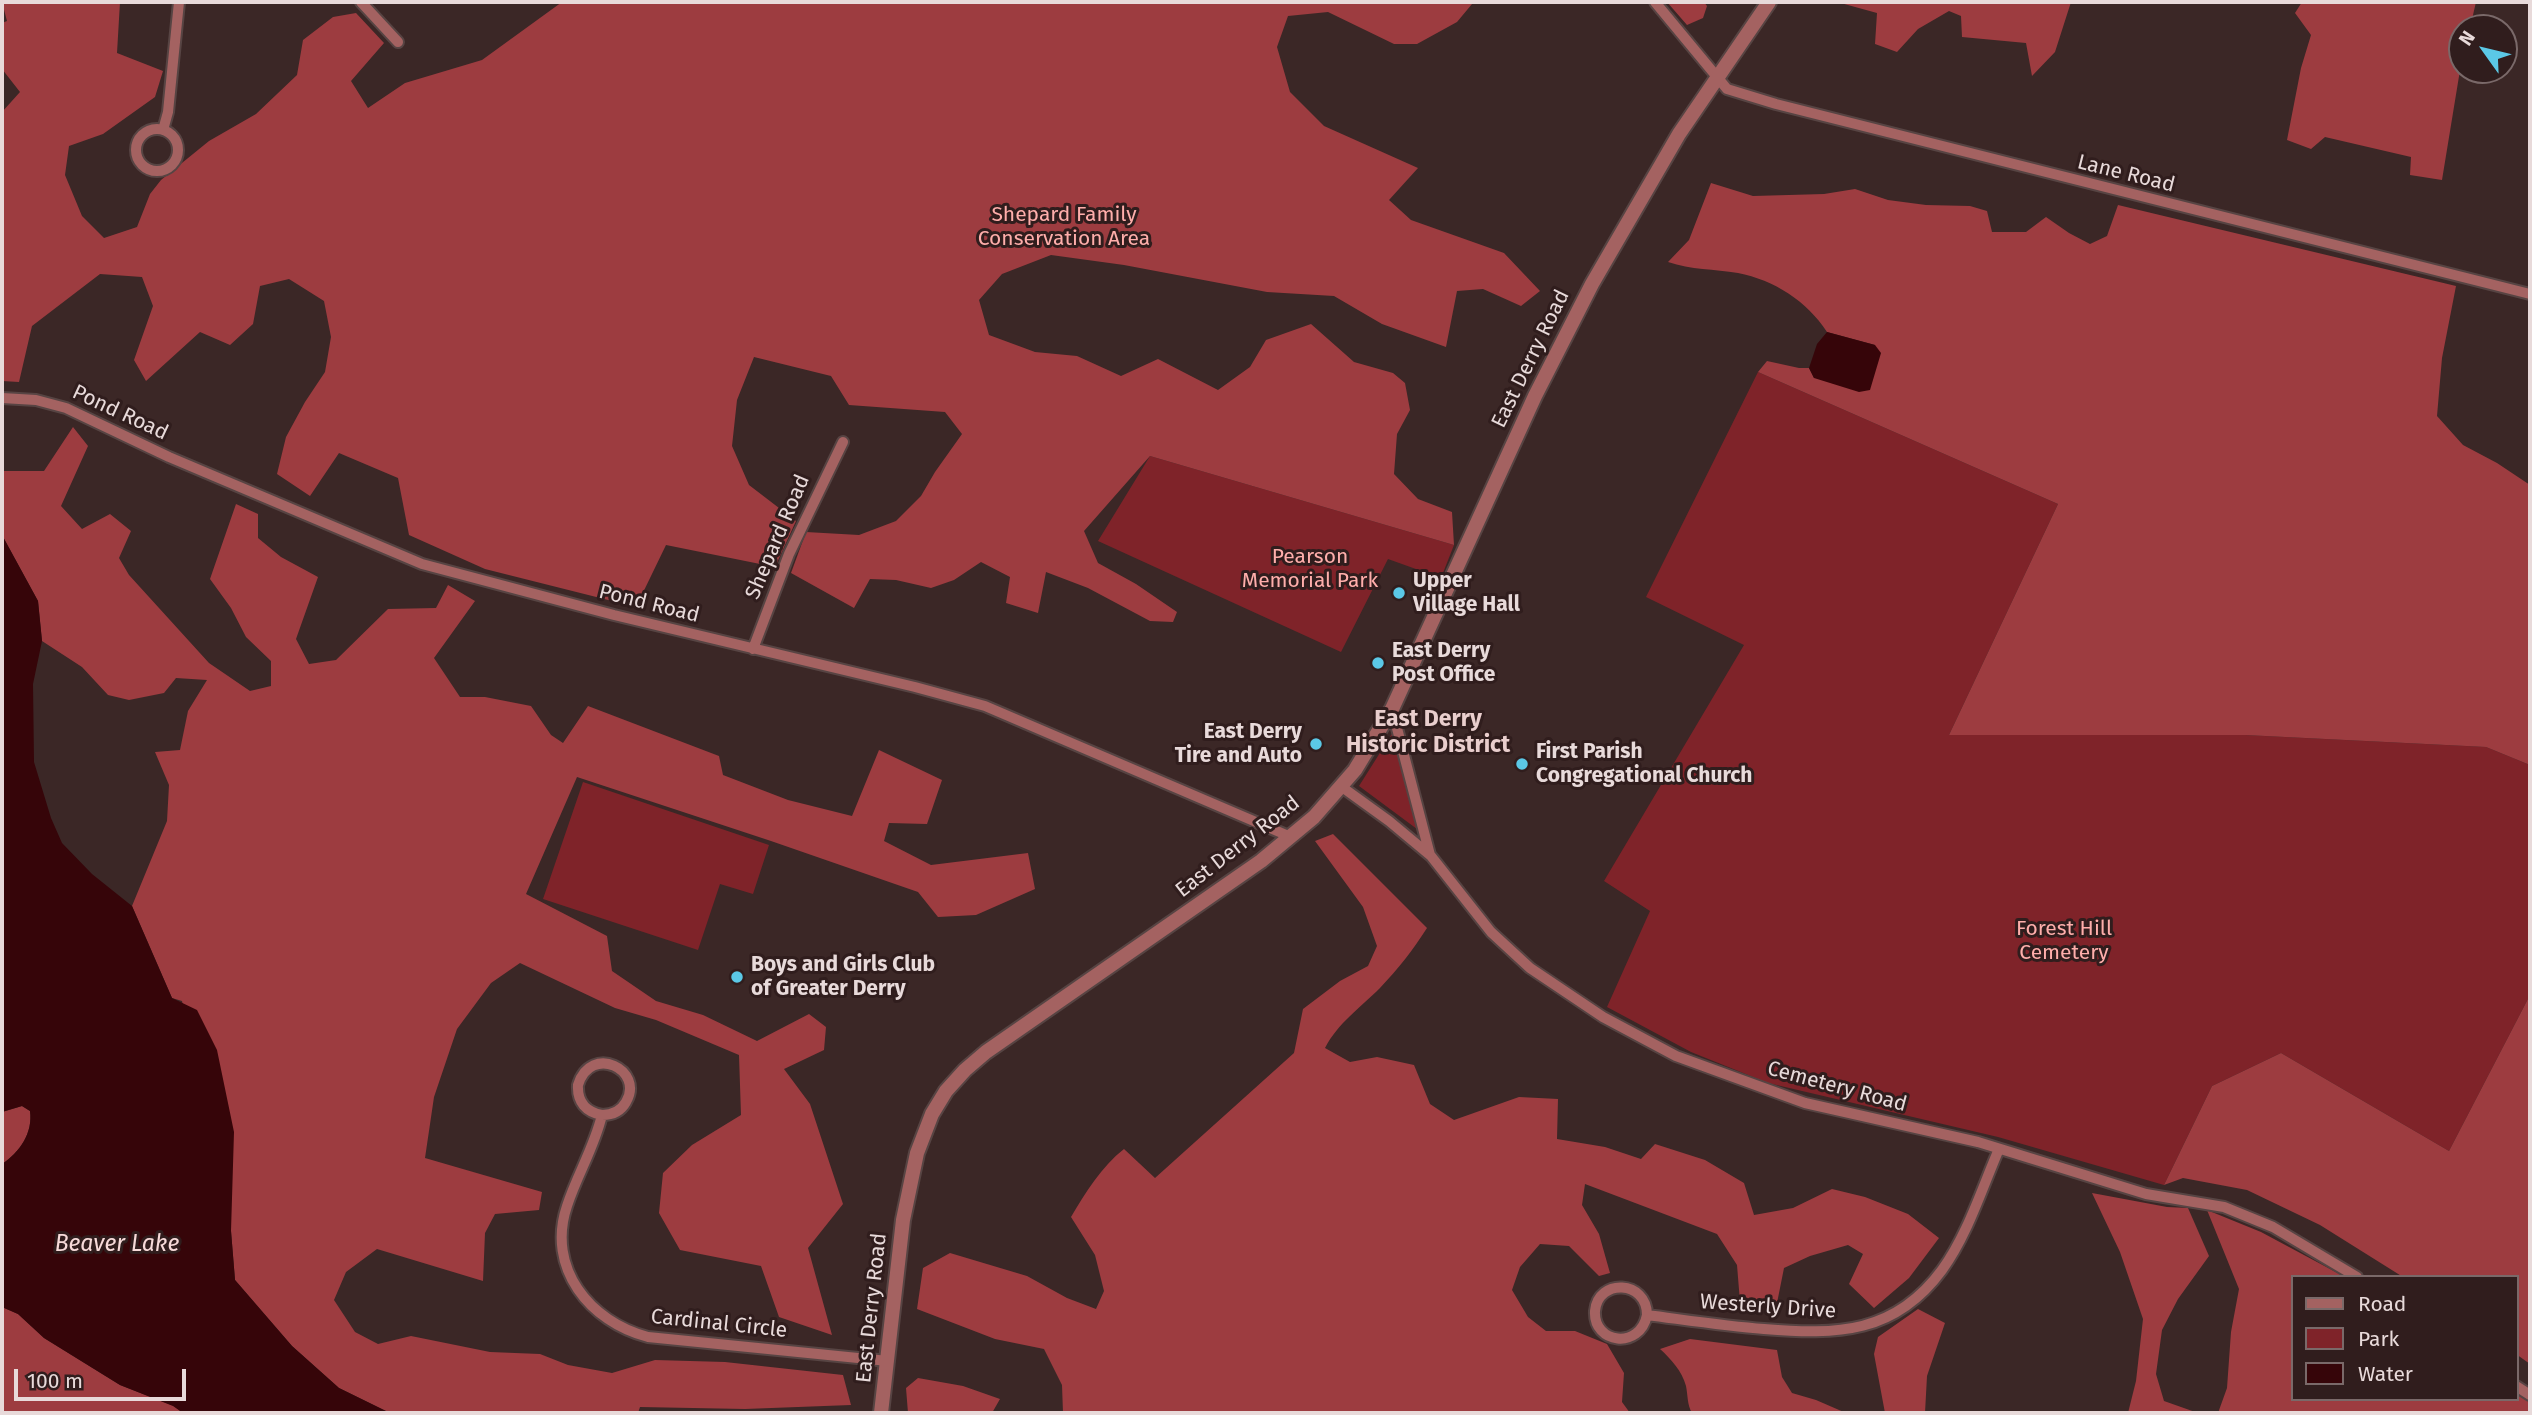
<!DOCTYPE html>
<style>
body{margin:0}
#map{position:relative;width:2532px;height:1415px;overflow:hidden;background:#3b2726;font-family:"Fira Sans",sans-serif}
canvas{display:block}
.frame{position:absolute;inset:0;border:4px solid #e8dada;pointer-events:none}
.legend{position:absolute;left:2291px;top:1275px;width:228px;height:126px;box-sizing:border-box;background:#301d1d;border:2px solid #7a6969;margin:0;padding:9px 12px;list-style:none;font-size:21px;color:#e8dada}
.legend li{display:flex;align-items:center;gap:14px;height:35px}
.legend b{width:35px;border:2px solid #7a6969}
.north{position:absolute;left:2448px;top:14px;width:70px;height:70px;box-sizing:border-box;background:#301d1d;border:2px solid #7a6969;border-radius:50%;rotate:304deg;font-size:19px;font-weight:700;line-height:28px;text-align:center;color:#e8dada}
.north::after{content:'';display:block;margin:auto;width:24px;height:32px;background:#5bc8e6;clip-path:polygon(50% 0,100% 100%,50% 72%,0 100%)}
.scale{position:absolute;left:14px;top:1369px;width:172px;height:32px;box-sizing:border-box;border:4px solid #e8dada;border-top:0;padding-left:9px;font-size:21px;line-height:24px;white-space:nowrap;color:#e8dada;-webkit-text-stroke:5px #301d1d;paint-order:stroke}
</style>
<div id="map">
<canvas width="2532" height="1415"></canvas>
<div class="frame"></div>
<ul class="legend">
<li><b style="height:9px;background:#a46261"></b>Road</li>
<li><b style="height:19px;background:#7f2329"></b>Park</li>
<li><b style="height:19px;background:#360509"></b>Water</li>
</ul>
<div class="north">N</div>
<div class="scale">100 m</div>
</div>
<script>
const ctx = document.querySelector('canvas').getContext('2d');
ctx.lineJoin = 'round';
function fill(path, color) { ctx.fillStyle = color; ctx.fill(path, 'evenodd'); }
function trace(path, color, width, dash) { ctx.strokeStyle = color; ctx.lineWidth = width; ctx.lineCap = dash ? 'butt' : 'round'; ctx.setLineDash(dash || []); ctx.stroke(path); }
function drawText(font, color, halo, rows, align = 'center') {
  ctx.font = font + ' "Fira Sans",sans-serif'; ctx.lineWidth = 6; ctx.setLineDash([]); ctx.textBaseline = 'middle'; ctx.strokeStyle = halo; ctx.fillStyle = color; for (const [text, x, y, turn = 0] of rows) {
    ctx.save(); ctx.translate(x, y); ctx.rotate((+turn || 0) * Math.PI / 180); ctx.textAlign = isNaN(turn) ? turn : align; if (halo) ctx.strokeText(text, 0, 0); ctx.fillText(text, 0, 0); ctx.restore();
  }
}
fill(new Path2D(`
 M 1758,372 L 2058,504 L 1949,735 L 2245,735 L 2486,747 L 2530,765 L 2530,995 L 2449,1151 L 2281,1053 L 2212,1086 L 2164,1185 L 1998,1137 L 1768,1083 L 1691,1052 L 1607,1007 L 1650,911 L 1604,881 L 1744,645 L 1646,597 Z
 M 1150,456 L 1454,545 L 1441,578 L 1388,559 L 1341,652 L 1098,541 Z
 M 1395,729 L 1421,832 L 1359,786 Z
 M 583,782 L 769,845 L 753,894 L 720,884 L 698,950 L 543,899 Z`), '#7f2329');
fill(new Path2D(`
 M 2,2 L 120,2 L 117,53 L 163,71 L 155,97 L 103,134 L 69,146 L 65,175 L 82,216 L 104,238 L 137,227 L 150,194 L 161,180 L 209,141 L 256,114 L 297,75 L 303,40 L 333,17 L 356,13 L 384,43 L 351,81 L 368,108 L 405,83 L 482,60 L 562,2 L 1471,2 L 1472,4 L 1457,22 L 1417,44 L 1394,44 L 1328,12 L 1288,16 L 1277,47 L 1290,92 L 1324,126 L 1418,168 L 1389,200 L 1411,220 L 1504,253 L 1540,291 L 1521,306 L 1483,289 L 1457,291 L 1446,347 L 1382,324 L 1334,296 L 1267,292 L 1124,265 L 1051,255 L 1002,274 L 979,300 L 989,335 L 1035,352 L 1077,356 L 1121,376 L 1158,359 L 1218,390 L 1250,367 L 1266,340 L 1311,324 L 1354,362 L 1393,373 L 1405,383 L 1410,410 L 1397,434 L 1394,474 L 1418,499 L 1452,512 L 1454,545 L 1150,456 L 1084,531 L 1098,563 L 1136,584 L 1177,612 L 1173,622 L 1150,621 L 1088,588 L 1046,572 L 1038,613 L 1006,603 L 1010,577 L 981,562 L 954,580 L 931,588 L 896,580 L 870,579 L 854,608 L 791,573 L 806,532 L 859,535 L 896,521 L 921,496 L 935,472 L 962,434 L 945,412 L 849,405 L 831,376 L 754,357 L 737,400 L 732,446 L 749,485 L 796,521 L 775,567 L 666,545 L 636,607 L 485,569 L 409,535 L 398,478 L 339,453 L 310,496 L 277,474 L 286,437 L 305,402 L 325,372 L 331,337 L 324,301 L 289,279 L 260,286 L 253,324 L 230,345 L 200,332 L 146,381 L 134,360 L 153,306 L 142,277 L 100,274 L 32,326 L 19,382 L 2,381 L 2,112 L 20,92 L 2,69 L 2,23 L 7,21 Z
 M 1667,2 L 1704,2 L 1707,6 L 1703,18 L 1687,25 Z
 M 1837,2 L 2071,2 L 2055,52 L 2032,76 L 2026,43 L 1962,37 L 1961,16 L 1949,11 L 1918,29 L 1897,52 L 1875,44 L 1877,13 Z
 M 2302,2 L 2476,2 L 2470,28 L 2462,28 L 2462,58 L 2442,180 L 2410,175 L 2411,157 L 2325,137 L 2311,149 L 2287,140 L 2301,68 L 2311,35 L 2295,13 Z
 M 1711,183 L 1753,196 L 1824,194 L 1855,189 L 1888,200 L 1926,205 L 1970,206 L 1987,211 L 1992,232 L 2026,232 L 2046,217 L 2069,233 L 2090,244 L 2107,236 L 2118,205 L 2456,286 L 2442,358 L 2437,416 L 2463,445 L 2497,463 L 2530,485 L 2530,765 L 2486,747 L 2245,735 L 1949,735 L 2058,504 L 1758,372 L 1767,361 L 1799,368 L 1809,368 L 1814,378 L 1875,345 L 1827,332 C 1807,301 1774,280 1738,273 C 1714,269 1691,270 1668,262 L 1689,240 Z
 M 73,427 L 88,446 L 61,506 L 82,529 L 110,514 L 131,531 L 119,558 L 129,575 L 209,663 L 250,691 L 271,686 L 271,661 L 246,637 L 231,608 L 210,579 L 236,504 L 258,514 L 258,538 L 281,557 L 318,577 L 296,639 L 309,664 L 336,660 L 388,609 L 436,608 L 448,585 L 475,601 L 434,658 L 460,697 L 485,697 L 531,706 L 551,735 L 563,743 L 588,706 L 719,756 L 723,775 L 788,800 L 852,816 L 879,750 L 942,780 L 927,824 L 889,823 L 884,841 L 931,865 L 1028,853 L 1035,889 L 976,915 L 938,917 L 918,892 L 771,841 L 577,777 L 526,894 L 607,936 L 612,971 L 656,1001 L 703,1015 L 757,1041 L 809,1014 L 826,1027 L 824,1050 L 784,1069 L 810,1104 L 843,1204 L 808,1248 L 832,1335 L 779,1317 L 761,1266 L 680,1250 L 659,1213 L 663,1173 L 692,1145 L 741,1115 L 739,1055 L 656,1020 L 615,1008 L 520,963 L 491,983 L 457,1029 L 434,1097 L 425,1158 L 542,1192 L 539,1210 L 495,1214 L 485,1233 L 483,1281 L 377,1249 L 346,1272 L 334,1300 L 355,1332 L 378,1344 L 411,1336 L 490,1352 L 540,1354 L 568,1365 L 612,1373 L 655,1360 L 725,1362 L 843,1375 L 851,1405 L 745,1409 L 640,1407 L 638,1413 L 390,1413 L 339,1388 L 292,1346 L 235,1280 L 231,1231 L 182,1001 L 172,998 L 132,906 L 167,821 L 169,785 L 155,752 L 180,750 L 188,711 L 207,680 L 176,678 L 164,693 L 129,700 L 108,695 L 82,667 L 42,641 L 38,601 L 2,535 L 2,471 L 44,471 Z
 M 1333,834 L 1427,928 C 1413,950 1398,969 1380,988 C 1360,1008 1338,1023 1325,1048 L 1350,1062 L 1377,1057 L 1414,1065 L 1430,1104 L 1454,1120 L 1519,1097 L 1558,1099 L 1557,1139 L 1605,1147 L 1641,1159 L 1655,1144 L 1705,1160 L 1744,1183 L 1754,1215 L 1793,1208 L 1832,1189 L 1865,1197 L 1908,1214 L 1939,1238 L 1909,1278 L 1874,1308 L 1849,1284 L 1863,1254 L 1848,1245 L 1810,1256 L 1784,1268 L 1777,1303 L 1740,1302 L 1737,1265 L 1717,1234 L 1585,1184 L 1582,1205 L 1599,1234 L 1610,1273 L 1599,1276 L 1569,1246 L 1540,1244 L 1520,1267 L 1512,1290 L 1528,1317 L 1546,1331 L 1575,1331 L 1607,1344 L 1624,1373 L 1622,1402 L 1630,1413 L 1063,1413 L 1062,1385 L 1044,1349 L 995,1339 L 917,1309 L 923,1268 L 950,1253 L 1027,1276 L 1067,1298 L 1096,1309 L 1104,1291 L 1095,1255 L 1071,1217 C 1085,1193 1102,1166 1124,1149 L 1155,1178 L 1294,1053 L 1303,1009 L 1340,981 L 1368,966 L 1377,946 L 1363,907 L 1315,841 Z
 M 2530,995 L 2530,1364 L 2516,1354 L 2516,1277 L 2403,1277 L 2320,1225 L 2247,1190 L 2183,1178 L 2164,1185 L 2212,1086 L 2281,1053 L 2449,1151 Z
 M 22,1106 L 30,1111 C 33,1133 20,1152 2,1164 L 2,1112 Z
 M 2092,1193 L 2167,1207 L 2188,1208 L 2209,1256 L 2178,1299 L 2162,1330 L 2156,1374 L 2164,1401 L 2198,1413 L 2128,1413 L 2136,1381 L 2143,1319 L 2120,1252 Z
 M 2207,1210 L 2261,1232 L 2345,1277 L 2292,1277 L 2292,1399 L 2516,1399 L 2516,1393 L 2530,1401 L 2530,1413 L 2218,1413 L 2227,1388 L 2231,1332 L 2239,1289 Z
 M 2,1307 L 18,1314 L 44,1338 L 120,1385 L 174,1406 L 183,1413 L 2,1413 Z
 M 1918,1309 L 1945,1323 L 1927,1376 L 1925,1413 L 1885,1413 L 1874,1354 L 1878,1337 Z
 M 1690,1339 L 1777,1350 L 1782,1377 L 1792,1393 L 1816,1400 L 1846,1413 L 1692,1413 C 1687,1404 1688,1396 1686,1386 C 1682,1371 1671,1359 1660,1349 Z
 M 918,1378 L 963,1386 L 1000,1399 L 992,1413 L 908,1413 L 906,1388 Z`), '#9d3c40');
fill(new Path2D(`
 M 1827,332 L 1875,345 L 1881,353 L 1870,390 L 1859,392 L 1814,378 L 1809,368 L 1817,344 Z
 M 2,535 L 38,601 L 42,641 L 33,684 L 34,762 L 51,818 L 62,843 L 92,874 L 132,906 L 172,998 L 197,1010 L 217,1050 L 234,1132 L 231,1231 L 235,1280 L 292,1346 L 339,1388 L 390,1413 L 183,1413 L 173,1406 L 120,1385 L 44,1338 L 18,1314 L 2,1307 L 2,1164 C 20,1152 33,1133 30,1111 L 22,1106 L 2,1112 Z`), '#360509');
const minor = new Path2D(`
 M 361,2 L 398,42
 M 1655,2 L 1727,89 L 1776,104 L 2530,294
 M136 150a21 21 0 1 1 42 0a21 21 0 1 1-42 0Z
 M 163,130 L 168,112 L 179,2
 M 2,398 L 36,400 L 66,408 L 169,457 L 422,564 L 614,615 L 915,687 L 985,706 L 1291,837
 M 753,649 L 789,554 L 843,442
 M 1392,709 L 1430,855
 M 1342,787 L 1389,821 L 1431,856 L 1491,932 L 1530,968 L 1603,1017 L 1676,1056 L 1805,1103 L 1978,1142 L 2146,1194 L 2224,1207 L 2273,1227 L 2357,1277
 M 602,1115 C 612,1115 621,1111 626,1102 C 645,1070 591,1043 578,1085 C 577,1102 586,1112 602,1115 C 594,1148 577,1175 567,1206 C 546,1268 590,1322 648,1337 L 888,1361
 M 1647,1315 C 1640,1350 1593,1344 1595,1311 C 1598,1278 1647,1280 1647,1315 C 1686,1320 1725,1326 1764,1329 C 1837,1335 1895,1334 1942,1270 C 1968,1234 1982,1188 1999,1149
 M 2516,1386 L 2530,1395`);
const tertiary = new Path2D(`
 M 881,1413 L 903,1220 L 917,1153 L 932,1114 L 946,1091 L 965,1070 L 986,1052 L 1261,861 L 1314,817 L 1355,770 L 1392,709 L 1535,396 L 1592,284 L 1679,134 L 1769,2`);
trace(minor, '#574443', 14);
trace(tertiary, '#574443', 18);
trace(minor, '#a46261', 10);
trace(tertiary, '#a46261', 14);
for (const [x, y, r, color] of [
 [1399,593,7,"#5bc8e6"],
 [1378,663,7,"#5bc8e6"],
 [1316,744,7,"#5bc8e6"],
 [1522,764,7,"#5bc8e6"],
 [737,977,7,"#5bc8e6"]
]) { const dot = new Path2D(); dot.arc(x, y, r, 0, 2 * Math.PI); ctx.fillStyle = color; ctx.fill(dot); trace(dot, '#301d1d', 2.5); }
drawText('21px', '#e8dada', '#301d1d', [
 ["Lane Road",2126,174,14],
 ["East Derry Road",1531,359,-64],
 ["Pond Road",120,413,25],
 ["Shepard Road",778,537,-67],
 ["Pond Road",649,604,14],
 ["East Derry Road",1238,847,-38],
 ["Cemetery Road",1837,1087,15],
 ["Westerly Drive",1768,1307,4],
 ["East Derry Road",872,1308,-84],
 ["Cardinal Circle",719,1324,6]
]);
drawText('21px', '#ffaeab', '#301d1d', [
 ["Shepard Family",1064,215],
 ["Conservation Area",1064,239],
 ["Pearson",1310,557],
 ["Memorial Park",1310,581],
 ["Forest Hill",2064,929],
 ["Cemetery",2064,953]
]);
drawText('bold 21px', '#e8dada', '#301d1d', [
 ["Upper",1413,581],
 ["Village Hall",1413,605],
 ["East Derry",1392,651],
 ["Post Office",1392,675],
 ["East Derry",1302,732,"right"],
 ["Tire and Auto",1302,756,"right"],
 ["First Parish",1536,752],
 ["Congregational Church",1536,776],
 ["Boys and Girls Club",751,965],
 ["of Greater Derry",751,989]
], 'left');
drawText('bold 23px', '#e9cecd', '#301d1d', [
 ["East Derry",1428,720],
 ["Historic District",1428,746]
]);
drawText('italic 23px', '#f7dad9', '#301d1d', [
 ["Beaver Lake",117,1245]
]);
</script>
